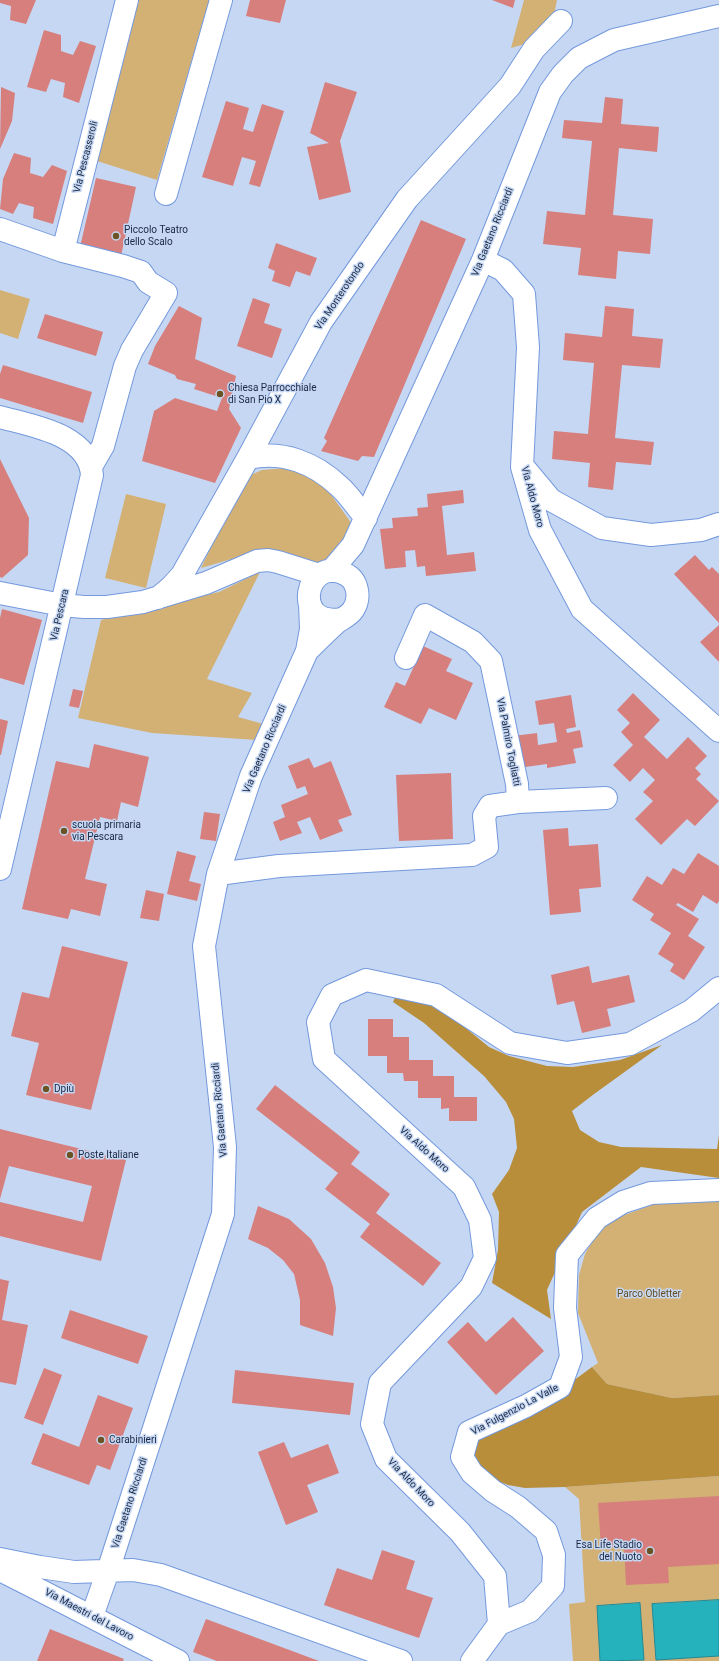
<!DOCTYPE html>
<meta charset="utf-8">
<style>
body{margin:0}
canvas{display:block;background:#c6d7f3}
</style>
<canvas width="719" height="1661"></canvas>
<script>
const ctx = document.querySelector('canvas').getContext('2d');
ctx.lineJoin = 'round';
function fill(path, color) { ctx.fillStyle = color; ctx.fill(path, 'evenodd'); }
function trace(path, color, width, dash) { ctx.strokeStyle = color; ctx.lineWidth = width; ctx.lineCap = dash ? 'butt' : 'round'; ctx.setLineDash(dash || []); ctx.stroke(path); }
function drawText(font, color, halo, rows, align = 'center') {
  ctx.font = font + ' Roboto,sans-serif'; ctx.lineWidth = 3; ctx.setLineDash([]); ctx.textBaseline = 'middle'; ctx.strokeStyle = halo; ctx.fillStyle = color; for (const [text, x, y, turn = 0] of rows) {
    ctx.save(); ctx.translate(x, y); ctx.rotate((+turn || 0) * Math.PI / 180); ctx.textAlign = isNaN(turn) ? turn : align; if (halo) ctx.strokeText(text, 0, 0); ctx.fillText(text, 0, 0); ctx.restore();
  }
}
fill(new Path2D(`
 M 137,0 L 209,0 L 157,180 L 97,161 Z
 M 524,0 L 557,0 L 551,30 L 535,41 L 511,48 Z
 M 0,290 L 30,299 L 18,339 L 0,333 Z
 M 286,468 L 322,482 L 352,524 C 341,546 339,552 318,566 L 259,551 L 201,568 L 244,478 L 262,470 Z
 M 126,494 L 166,504 L 146,588 L 105,578 Z
 M 260,572 L 207,679 L 252,693 L 238,717 L 267,725 L 257,740 L 152,733 L 78,718 L 101,620 L 219,592 Z
 M 719,1197 L 719,1395 L 672,1398 L 607,1384 L 592,1367 L 598,1363 L 578,1313 L 579,1275 L 585,1254 L 602,1223 L 655,1204 Z
 M 719,1476 L 719,1661 L 573,1661 L 569,1604 L 585,1602 L 579,1499 L 565,1487 Z`), '#d3b174');
fill(new Path2D(`
 M 396,995 L 429,1001 L 462,1025 L 489,1047 L 509,1056 L 547,1066 L 573,1067 L 620,1060 L 662,1045 C 632,1067 601,1088 572,1111 L 580,1130 L 599,1142 L 621,1147 L 717,1149 L 719,1135 L 719,1178 L 641,1167 L 582,1212 L 547,1290 L 551,1319 L 492,1283 L 498,1250 L 499,1212 L 492,1194 L 509,1170 L 517,1148 L 514,1119 L 506,1102 L 484,1076 L 424,1023 L 393,1002 Z
 M 592,1367 L 607,1384 L 672,1398 L 719,1395 L 719,1476 L 565,1487 L 525,1488 L 508,1485 L 488,1477 L 473,1460 L 477,1442 L 497,1423 L 539,1406 Z`), '#b88e3b');
const water = new Path2D(`
 M 719,1600 L 719,1656 L 656,1660 L 652,1604 Z
 M 640,1603 L 644,1660 L 600,1661 L 597,1606 Z`);
fill(water, '#26b2bc');
trace(water, '#228998', 1);
fill(new Path2D(`
 M 0,0 L 36,0 L 26,24 L 10,20 L 11,6 L 0,3 Z
 M 250,0 L 286,0 L 280,23 L 246,16 Z
 M 492,0 L 515,0 L 513,8 Z
 M 44,30 L 61,35 L 61,51 L 73,55 L 80,41 L 96,46 L 79,103 L 63,97 L 65,83 L 51,79 L 46,92 L 27,87 Z
 M 325,82 L 357,92 L 340,141 L 351,192 L 319,200 L 307,147 L 329,143 L 310,133 Z
 M 1,87 L 15,93 L 12,121 L 0,149 Z
 M 605,97 L 623,99 L 621,124 L 659,127 L 657,152 L 619,148 L 613,215 L 653,219 L 650,254 L 618,251 L 616,279 L 578,275 L 581,248 L 543,244 L 547,211 L 585,215 L 592,141 L 562,138 L 564,120 L 602,123 Z
 M 226,101 L 249,108 L 243,129 L 253,132 L 262,104 L 284,111 L 260,187 L 249,184 L 256,161 L 242,157 L 233,186 L 202,177 Z
 M 14,153 L 31,158 L 30,173 L 43,177 L 52,165 L 67,171 L 53,224 L 33,218 L 34,207 L 19,203 L 13,214 L 0,209 L 3,179 Z
 M 96,178 L 136,187 L 121,256 L 80,247 Z
 M 421,220 L 466,239 L 374,457 L 362,456 L 358,461 L 321,451 L 327,441 L 324,438 Z
 M 276,243 L 317,258 L 310,276 L 296,271 L 290,287 L 272,281 L 275,271 L 268,268 Z
 M 253,298 L 270,304 L 264,323 L 282,329 L 272,358 L 237,346 Z
 M 179,306 L 202,318 L 195,359 L 236,376 L 229,409 L 241,428 L 215,483 L 142,461 L 154,411 L 175,398 L 217,411 L 222,398 L 194,389 L 196,384 L 177,379 L 175,375 L 148,364 L 155,346 Z
 M 605,306 L 634,309 L 632,336 L 663,339 L 660,368 L 622,365 L 615,438 L 654,442 L 651,465 L 616,462 L 613,490 L 588,487 L 590,463 L 552,459 L 554,431 L 588,434 L 594,363 L 563,360 L 565,333 L 602,337 Z
 M 45,314 L 103,332 L 96,356 L 37,338 Z
 M 3,365 L 92,392 L 83,423 L 0,398 L 0,374 Z
 M 0,459 L 29,518 L 28,555 L 2,578 L 0,577 Z
 M 463,490 L 464,503 L 442,506 L 447,555 L 474,552 L 476,571 L 426,576 L 425,566 L 417,567 L 415,550 L 405,551 L 406,567 L 385,569 L 380,529 L 393,528 L 392,518 L 418,516 L 417,508 L 428,507 L 427,494 Z
 M 695,555 L 709,570 L 712,567 L 719,574 L 719,623 L 674,574 Z
 M 2,609 L 42,620 L 24,685 L 0,678 L 0,618 Z
 M 719,625 L 719,662 L 700,642 Z
 M 423,646 L 452,659 L 446,671 L 473,683 L 456,720 L 429,708 L 421,724 L 384,707 L 396,682 L 405,686 Z
 M 73,689 L 83,691 L 79,708 L 69,706 Z
 M 633,693 L 660,720 L 644,737 L 667,759 L 688,737 L 707,756 L 695,768 L 701,774 L 696,779 L 719,801 L 695,826 L 687,819 L 661,845 L 635,819 L 653,801 L 643,792 L 655,780 L 643,768 L 630,782 L 613,765 L 633,745 L 621,732 L 630,723 L 617,710 Z
 M 571,695 L 576,727 L 566,729 L 567,733 L 580,730 L 583,747 L 573,749 L 576,763 L 547,768 L 547,764 L 518,768 L 513,736 L 537,733 L 538,745 L 557,742 L 554,723 L 539,725 L 535,701 Z
 M 0,719 L 8,721 L 1,755 L 0,755 Z
 M 94,744 L 149,757 L 138,807 L 121,802 L 117,821 L 100,817 L 85,879 L 107,884 L 100,916 L 71,909 L 68,919 L 22,909 L 56,761 L 89,768 Z
 M 309,758 L 314,768 L 331,761 L 352,815 L 338,820 L 343,831 L 320,840 L 310,817 L 297,822 L 302,833 L 280,841 L 273,822 L 285,817 L 281,805 L 308,794 L 305,786 L 297,789 L 288,766 Z
 M 451,773 L 453,839 L 399,841 L 396,775 Z
 M 204,812 L 220,814 L 216,841 L 200,839 Z
 M 568,828 L 569,846 L 598,844 L 601,887 L 579,889 L 581,912 L 550,915 L 543,830 Z
 M 177,851 L 196,856 L 189,881 L 201,884 L 197,901 L 167,894 Z
 M 698,853 L 719,866 L 719,901 L 717,904 L 703,895 L 693,912 L 678,903 L 676,905 L 699,919 L 688,936 L 705,947 L 684,980 L 670,971 L 674,964 L 658,954 L 671,933 L 650,920 L 654,914 L 632,900 L 647,876 L 662,885 L 673,868 L 684,874 Z
 M 146,890 L 164,894 L 159,921 L 140,918 Z
 M 62,946 L 128,962 L 91,1110 L 26,1095 L 39,1043 L 11,1036 L 22,992 L 49,998 Z
 M 589,966 L 592,983 L 629,975 L 635,1002 L 607,1009 L 611,1026 L 582,1033 L 574,1001 L 557,1005 L 551,975 Z
 M 368,1019 L 393,1019 L 393,1037 L 409,1037 L 409,1060 L 433,1060 L 433,1076 L 454,1076 L 454,1097 L 477,1097 L 477,1121 L 449,1121 L 449,1108 L 441,1109 L 441,1098 L 418,1098 L 418,1081 L 404,1081 L 403,1073 L 387,1073 L 387,1056 L 368,1056 Z
 M 275,1085 L 360,1152 L 351,1164 L 390,1194 L 376,1213 L 441,1263 L 423,1286 L 360,1237 L 370,1224 L 325,1189 L 338,1173 L 256,1109 Z
 M 0,1129 L 126,1160 L 101,1261 L 0,1236 L 0,1202 L 83,1222 L 92,1186 L 9,1166 L 0,1199 Z
 M 258,1206 L 289,1219 L 311,1239 L 325,1263 L 333,1287 L 336,1308 L 333,1336 L 300,1325 L 300,1300 L 294,1274 L 283,1260 L 268,1248 L 248,1239 Z
 M 0,1279 L 9,1281 L 2,1320 L 28,1325 L 16,1385 L 0,1382 Z
 M 70,1310 L 148,1336 L 138,1364 L 61,1338 Z
 M 513,1317 L 544,1351 L 496,1395 L 447,1342 L 468,1322 L 486,1342 Z
 M 44,1368 L 62,1375 L 43,1425 L 24,1418 Z
 M 235,1370 L 354,1383 L 350,1415 L 232,1403 Z
 M 98,1395 L 133,1408 L 110,1470 L 97,1465 L 89,1485 L 31,1464 L 43,1433 L 79,1447 Z
 M 284,1442 L 291,1458 L 328,1444 L 339,1473 L 307,1485 L 318,1512 L 286,1525 L 258,1452 Z
 M 719,1496 L 719,1564 L 668,1567 L 669,1583 L 626,1585 L 624,1546 L 601,1547 L 598,1503 Z
 M 382,1550 L 415,1561 L 406,1589 L 433,1598 L 419,1638 L 324,1605 L 337,1568 L 372,1580 Z
 M 206,1619 L 319,1661 L 217,1661 L 193,1652 Z
 M 50,1629 L 124,1659 L 123,1661 L 37,1661 Z`), '#d67f7d');
const minor = new Path2D(`
 M 166,194 L 221,0
 M 0,229 L 63,251 L 127,0
 M 63,251 L 123,266 L 141,272 L 148,282 L 166,293 L 132,350 L 125,366 L 103,446 L 92,465
 M 483,260 L 503,270 L 524,294 L 528,347 L 522,467 L 540,530 L 582,609 L 719,731
 M 0,417 C 32,426 89,434 92,475 L 0,869
 M 248,458 C 283,450 315,463 340,487 C 350,496 357,508 366,518
 M 526,470 L 551,500 L 602,528 L 651,535 L 701,530 L 719,524
 M 331,571 L 353,545 L 483,260 L 550,92 L 563,74 L 579,58 L 614,40 L 719,16
 M 0,593 L 62,605 L 84,607 L 107,607 L 143,602 L 206,583 L 257,561 L 268,560 L 278,562 L 319,575
 M 158,598 L 172,586 L 182,575 L 248,458 L 321,322 L 407,199 L 510,86 L 534,49 L 561,21
 M 307,651 C 317,641 326,632 336,623 C 341,619 349,616 353,610 C 361,598 358,580 345,574 C 305,555 291,627 341,619
 M 518,802 L 606,798
 M 218,874 L 279,866 L 472,855 L 487,847 L 484,816 L 490,806 L 518,802 L 517,784 L 491,661 L 473,642 L 425,615 L 406,658
 M 0,1559 L 40,1567 L 74,1572 L 133,1570 L 161,1575 L 401,1661
 M 0,1570 C 60,1600 118,1631 178,1661
 M 92,1616 L 108,1571 L 223,1214 L 225,1147 L 204,946 L 218,874 L 251,776 L 307,651 L 311,629 L 310,604
 M 499,1624 L 530,1611 L 553,1586 L 554,1555 L 546,1531 L 518,1507 L 493,1491 L 472,1473 L 462,1457 L 469,1432 L 526,1406 L 560,1387 L 571,1357 L 565,1308 L 567,1255 L 597,1218 L 623,1202 L 651,1193 L 719,1190
 M 472,1661 L 499,1624 L 495,1576 L 460,1532 L 386,1459 L 372,1424 L 380,1383 L 471,1287 L 485,1258 L 480,1220 L 464,1187 L 324,1059 L 318,1022 L 332,995 L 366,980 L 436,995 L 510,1043 L 567,1053 L 630,1044 L 691,1011 L 719,988`);
trace(minor, '#7499dc', 24);
trace(minor, '#fff', 22);
for (const [x, y, r, color] of [
 [116,236,4,"#6b5324"],
 [220,394,4,"#6b5324"],
 [64,831,4,"#6b5324"],
 [46,1089,4,"#6b5324"],
 [70,1155,4,"#6b5324"],
 [101,1440,4,"#6b5324"],
 [650,1551,4,"#6b5324"]
]) { const dot = new Path2D(); dot.arc(x, y, r, 0, 2 * Math.PI); ctx.fillStyle = color; ctx.fill(dot); trace(dot, '#c6d7f3', 1.5); }
drawText('10px', '#1a2944', '#c6d7f3', [
 ["Via Pescasseroli",86,157,-76],
 ["Via Gaetano Ricciardi",493,232,-68],
 ["Via Monterotondo",340,296,-56],
 ["Via Aldo Moro",532,497,75],
 ["Via Pescara",60,615,-77],
 ["Via Palmiro Togliatti",508,742,79],
 ["Via Gaetano Ricciardi",265,749,-67],
 ["Via Gaetano Ricciardi",220,1110,-95],
 ["Via Aldo Moro",424,1150,42],
 ["Via Fulgenzio La Valle",515,1410,-28],
 ["Via Aldo Moro",411,1483,46],
 ["Via Gaetano Ricciardi",130,1503,-72],
 ["Via Maestri del Lavoro",89,1615,28]
]);
drawText('10px', '#1a2944', '#c6d7f3', [
 ["Piccolo Teatro",124,230],
 ["dello Scalo",124,242],
 ["Chiesa Parrocchiale",228,388],
 ["di San Pio X",228,400],
 ["scuola primaria",72,825],
 ["via Pescara",72,837],
 ["Dpiù",54,1089],
 ["Poste Italiane",78,1155],
 ["Carabinieri",109,1440],
 ["Esa Life Stadio",642,1545,"right"],
 ["del Nuoto",642,1557,"right"]
], 'left');
drawText('10px', '#634c20', '#c6d7f3', [
 ["Parco Obletter",649,1294]
]);
</script>
